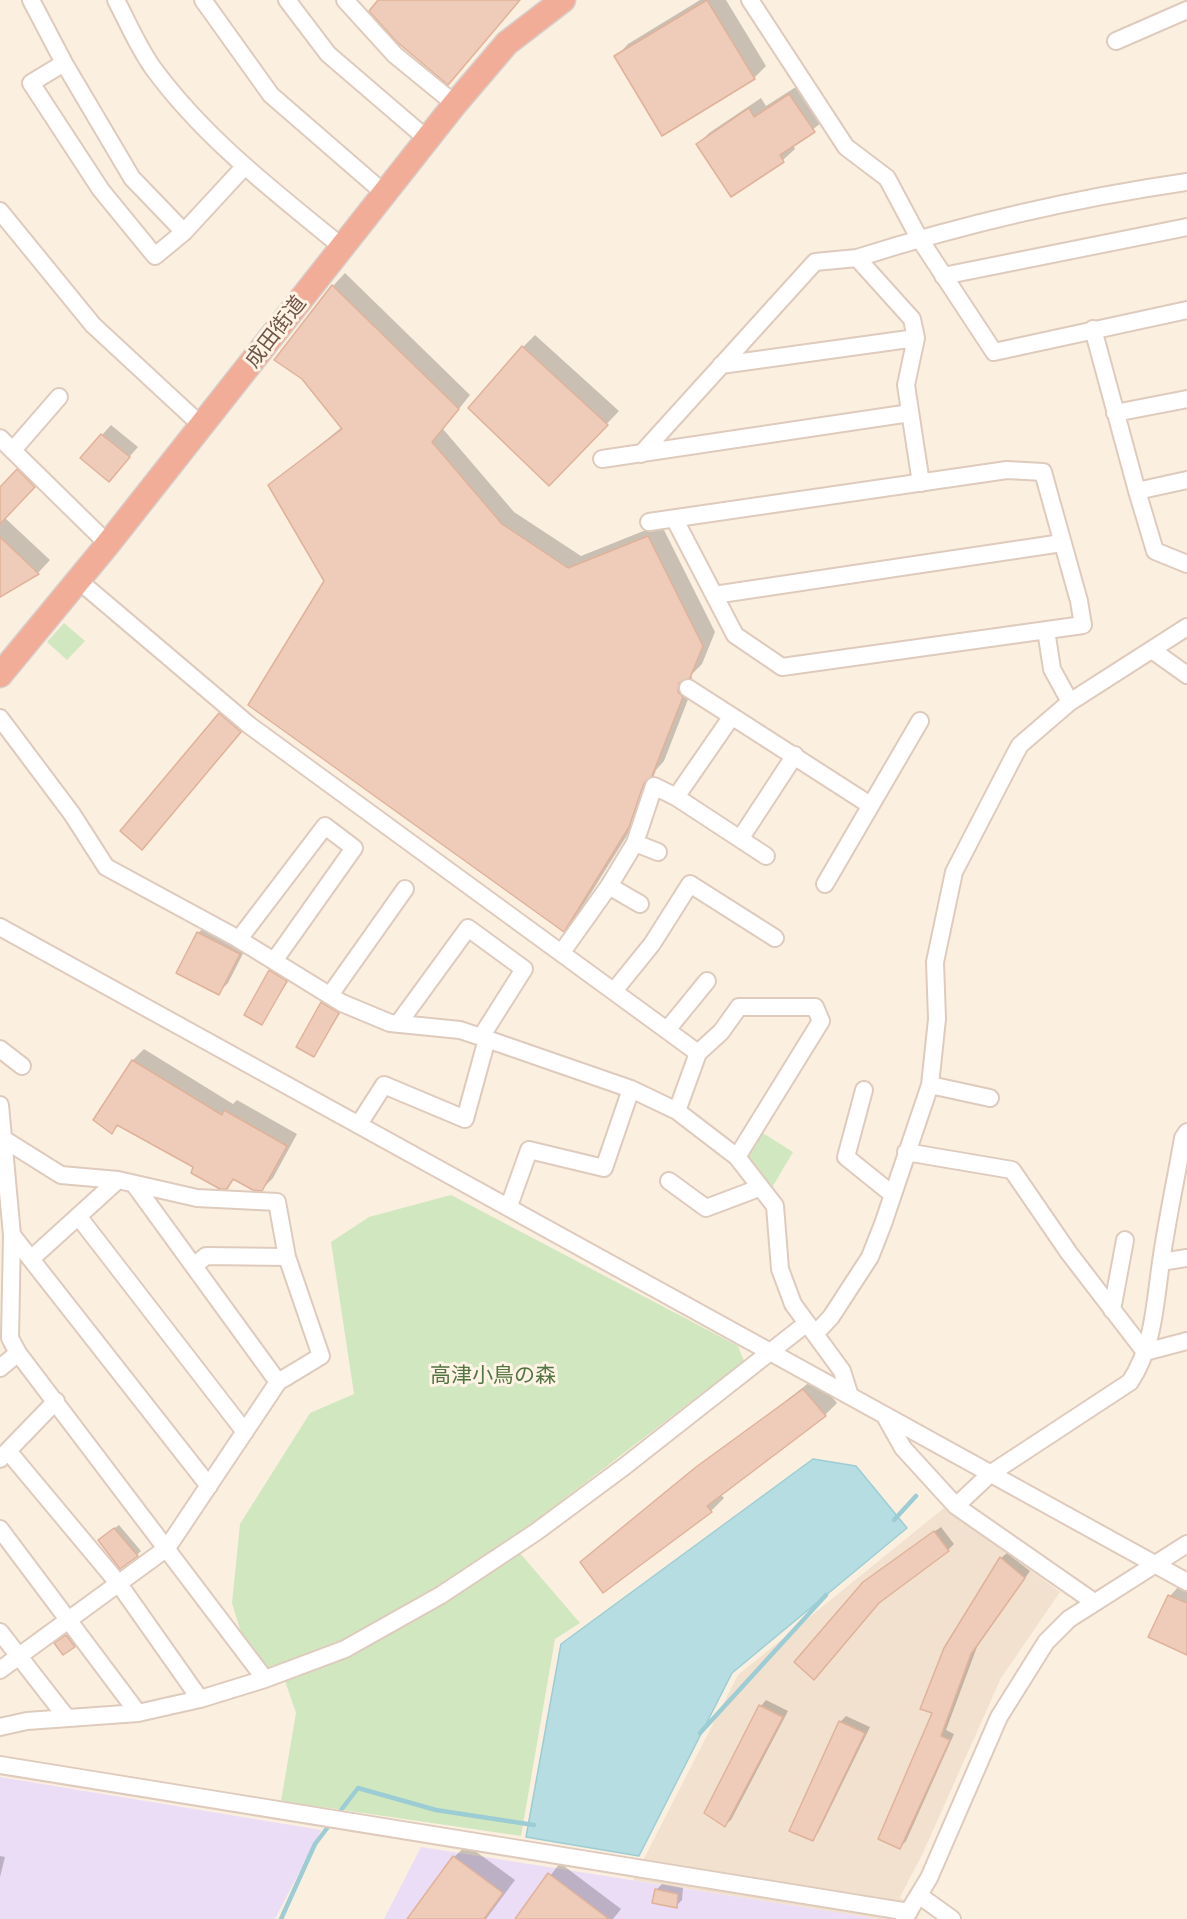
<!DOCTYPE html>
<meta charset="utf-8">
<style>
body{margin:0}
canvas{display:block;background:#fbefe0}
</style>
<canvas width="1187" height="1919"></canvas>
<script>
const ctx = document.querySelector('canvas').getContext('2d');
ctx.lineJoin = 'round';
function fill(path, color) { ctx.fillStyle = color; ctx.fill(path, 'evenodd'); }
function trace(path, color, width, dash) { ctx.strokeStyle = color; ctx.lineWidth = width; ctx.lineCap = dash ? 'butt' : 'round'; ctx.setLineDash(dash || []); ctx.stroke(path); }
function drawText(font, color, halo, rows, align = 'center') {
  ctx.font = font + ' Montserrat,"Noto Sans JP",sans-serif'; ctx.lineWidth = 6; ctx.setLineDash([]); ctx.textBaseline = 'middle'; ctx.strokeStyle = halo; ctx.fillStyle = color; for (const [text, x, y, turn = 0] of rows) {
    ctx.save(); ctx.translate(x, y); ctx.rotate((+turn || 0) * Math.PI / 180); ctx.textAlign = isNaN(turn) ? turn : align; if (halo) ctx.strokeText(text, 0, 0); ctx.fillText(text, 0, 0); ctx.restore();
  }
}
fill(new Path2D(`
 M 944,1508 L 1060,1592 L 1001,1678 L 922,1855 L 900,1897 L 921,1913 L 916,1919 L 879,1919 L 633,1880 L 738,1675 Z`), '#f2e1cf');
fill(new Path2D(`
 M 0,1777 L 321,1830 L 275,1919 L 0,1919 Z
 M 421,1847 L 879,1919 L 384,1919 Z`), '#ecddf6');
fill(new Path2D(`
 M 64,623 L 85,641 L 67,660 L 47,642 Z
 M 758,1130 L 793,1152 L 770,1191 L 740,1157 Z
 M 451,1195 L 738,1346 L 744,1361 L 470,1571 L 336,1646 L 268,1670 L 242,1636 L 232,1603 L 240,1524 L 310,1413 L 354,1394 L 331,1242 L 369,1217 Z
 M 519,1552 L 580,1623 L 555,1639 L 521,1836 L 281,1801 L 296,1713 L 285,1681 L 347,1657 Z`), '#d1e7c0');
const water = new Path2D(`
 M 813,1459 L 856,1466 L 907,1528 L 732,1673 L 639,1856 L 526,1837 L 561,1644 Z`);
fill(water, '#b6dee2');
trace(water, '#9dcdd4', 1.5);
fill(new Path2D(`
 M 700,0 L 726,0 L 766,66 L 754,78 L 616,57 L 628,44 Z
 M 802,83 L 826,119 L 793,145 L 795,149 L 783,160 L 732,195 L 698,144 L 709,133 L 761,98 L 766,106 Z
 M 345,273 L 470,395 L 443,429 L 514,512 L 581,556 L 661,524 L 715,632 L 702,664 L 691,675 L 694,684 L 664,761 L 656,770 L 641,813 L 576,917 L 563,930 L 326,581 L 270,485 L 342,427 L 333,286 Z
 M 535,335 L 619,411 L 561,472 L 523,347 Z
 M 111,425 L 138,447 L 109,480 L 102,435 Z
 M 30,458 L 46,474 L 5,518 L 50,560 L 38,573 L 4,593 L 0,589 L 0,489 Z
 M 233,702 L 253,719 L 142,848 L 220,714 Z
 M 208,924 L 248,944 L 228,983 L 218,993 L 198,933 Z
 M 276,965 L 292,975 L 262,1023 L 270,971 Z
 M 328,997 L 344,1007 L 314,1055 L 322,1003 Z
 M 144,1049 L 233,1104 L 237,1100 L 297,1134 L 273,1178 L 262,1189 L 235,1179 L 226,1187 L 195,1167 L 119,1125 L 112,1132 L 95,1120 L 133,1060 Z
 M 816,1377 L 837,1403 L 825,1415 L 720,1494 L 724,1498 L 711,1511 L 582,1562 Z
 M 119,1525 L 141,1551 L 137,1555 L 105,1535 Z
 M 941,1527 L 954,1544 L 948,1550 L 871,1576 Z
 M 1007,1553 L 1030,1571 L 977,1647 L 946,1730 L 954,1734 L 906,1841 L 900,1847 L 934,1712 L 1001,1558 Z
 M 1179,1586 L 1187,1590 L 1187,1653 L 1150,1636 L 1170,1596 Z
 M 69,1633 L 77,1643 L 64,1653 L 59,1641 Z
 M 766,1700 L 788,1711 L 731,1820 L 725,1825 L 761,1706 Z
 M 846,1716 L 870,1727 L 818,1833 L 812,1839 L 840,1722 Z
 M 467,1845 L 515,1880 L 486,1919 L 409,1919 L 454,1857 Z
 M 0,1856 L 5,1857 L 0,1877 Z
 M 560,1863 L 621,1909 L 613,1919 L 517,1919 Z
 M 662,1884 L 683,1888 L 682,1900 L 676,1906 L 656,1890 Z`), '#0003');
trace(new Path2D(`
 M 894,1520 L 916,1496
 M 700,1733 L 826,1595
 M 338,1814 L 358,1788 L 436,1810 L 534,1825
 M 281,1919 L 315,1844 L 331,1823`), '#9dcdd4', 4.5);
const building = new Path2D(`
 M 378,0 L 520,0 L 448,85 L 396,41 L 369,11 Z
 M 707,0 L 755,79 L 662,136 L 614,56 Z
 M 789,94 L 815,132 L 780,155 L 784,162 L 731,197 L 696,144 L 749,108 L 754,117 Z
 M 332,285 L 459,409 L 432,442 L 502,524 L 568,568 L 648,536 L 703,646 L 690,678 L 679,683 L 678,692 L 683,697 L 652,776 L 644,783 L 629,827 L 564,932 L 248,705 L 324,581 L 268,485 L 342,429 L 302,379 L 274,360 Z
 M 522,346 L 608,425 L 549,486 L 468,408 Z
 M 101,434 L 130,457 L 109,482 L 80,458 Z
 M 17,469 L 35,487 L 0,524 L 0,487 Z
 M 0,537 L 39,574 L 0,597 Z
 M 219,713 L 241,732 L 142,850 L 120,831 Z
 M 197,932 L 240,954 L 219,995 L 176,973 Z
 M 269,970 L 287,981 L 262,1025 L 244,1015 Z
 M 321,1002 L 339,1013 L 314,1057 L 296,1047 Z
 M 132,1060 L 222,1115 L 224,1110 L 287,1146 L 262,1191 L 253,1190 L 233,1179 L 227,1189 L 220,1189 L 191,1173 L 193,1167 L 117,1125 L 112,1134 L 93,1120 Z
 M 803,1389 L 826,1416 L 707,1506 L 712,1512 L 603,1593 L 580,1562 L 696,1467 Z
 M 114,1528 L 138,1556 L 120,1569 L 98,1540 Z
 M 934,1531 L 949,1551 L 879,1603 L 814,1680 L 794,1662 L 863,1582 Z
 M 1000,1557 L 1025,1578 L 971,1654 L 941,1736 L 950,1740 L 900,1849 L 878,1839 L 932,1713 L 920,1709 L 944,1648 Z
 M 1168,1595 L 1187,1603 L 1187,1655 L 1148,1637 Z
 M 66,1635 L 75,1647 L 63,1655 L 54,1643 Z
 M 759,1705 L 783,1717 L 725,1827 L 704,1813 Z
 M 839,1721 L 865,1733 L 813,1841 L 789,1831 Z
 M 453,1856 L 503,1893 L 484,1919 L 407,1919 Z
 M 548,1873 L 609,1919 L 515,1919 Z
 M 655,1889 L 678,1894 L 677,1908 L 652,1903 Z`);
fill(building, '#efccb9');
trace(building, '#e0b29a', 1.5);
const minor = new Path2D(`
 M 31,0 L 64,63 L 31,83 L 101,190 L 155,256 L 184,232 L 244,167
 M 116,0 C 128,23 138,47 153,68 C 205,139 275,192 342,247
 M 203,0 L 271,95 L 384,193
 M 287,0 L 328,54 L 427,139
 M 345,0 L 395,55 L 455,104
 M 750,0 L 846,147 L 887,178 L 919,238 L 994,352 L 1187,310
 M 1116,41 L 1187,10
 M 64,63 L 132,178 L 184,232
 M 0,211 L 93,325 L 202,426
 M 943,276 L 1187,227
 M 1093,329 L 1137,491 L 1187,480
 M 721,365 L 916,338
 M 1115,413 L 1187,399
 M 0,438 L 108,544
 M 13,450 L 59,397
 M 641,454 L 815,262 L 857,258
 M 602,459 L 910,413
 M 921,483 L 906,385 L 916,338 L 912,319 L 857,258 C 965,224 1076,198 1187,182
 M 1137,491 L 1155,551 L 1187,564
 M 649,522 L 1007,470 L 1043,472 L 1079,601 L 1083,625 L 782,667 L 735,635 L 675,520
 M 78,580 L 249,725 L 698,1053
 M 714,595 L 1062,543
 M 1046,630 L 1052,669 L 1070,702
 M 1152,650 L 1187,675
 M 688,688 L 870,805
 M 0,718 L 72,814 L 106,867 L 235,937 L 342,1003 L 390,1023 L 460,1030 L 481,1037 L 631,1089 L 677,1111 L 737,1157 L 775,1206 L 780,1269 L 793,1304 L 842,1371 L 850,1396
 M 676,797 L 732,716
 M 740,839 L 795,755
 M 635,843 L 658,852
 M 825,884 L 920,721
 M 609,886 L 640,904
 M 0,927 L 1187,1582
 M 239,939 L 325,826 L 354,848 L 274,961
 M 562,952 L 609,886 L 635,843 L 654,786 L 676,797 L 766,856
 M 614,991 L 652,944 L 690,884 L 775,938
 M 330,995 L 405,889
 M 398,1024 L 468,928 L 524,969 L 481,1037
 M 667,1030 L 707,981
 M 0,1049 L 22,1066
 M 930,1085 L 990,1098
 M 864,1090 L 846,1157 L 892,1194
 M 0,1105 L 12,1235 L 10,1338 L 18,1353 L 265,1679
 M 677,1111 L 698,1053 L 721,1032 L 739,1007 L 815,1007 L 821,1021 L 737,1157
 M 359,1124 L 384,1085 L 465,1119 L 487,1039
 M 906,1152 L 1012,1170 L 1069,1253 L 1145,1352 L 1187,1341
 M 669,1181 L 706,1208 L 759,1188
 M 134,1184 L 278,1382
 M 509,1206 L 529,1150 L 604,1168 L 631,1089
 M 78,1216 L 245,1432
 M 12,1235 L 209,1486
 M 31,1259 L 118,1180
 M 1161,1262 L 1187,1258
 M 194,1266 L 206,1256 L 287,1257
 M 1112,1310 L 1125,1240
 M 815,1334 L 831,1317 L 870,1257 L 883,1224 L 930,1085 L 937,1019 L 935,962 L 954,872 L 1015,754 L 1020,745 L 1070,702 L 1187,627
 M 0,1368 L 18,1353
 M 885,1416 L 903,1448 L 956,1506 L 1094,1602
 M 8,1451 L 119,1584 L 200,1699
 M 0,1459 L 56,1401
 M 956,1506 L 990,1474 L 1130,1382 C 1154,1346 1155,1302 1161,1262 C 1167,1220 1176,1179 1183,1138 L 1187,1132
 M 0,1529 L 138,1713
 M 0,1632 L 67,1718
 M 0,1670 L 167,1548 L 278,1382 L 321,1356 L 287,1257 L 277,1202 L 197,1198 L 118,1180 L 61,1175 L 2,1138
 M 0,1727 L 27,1721 L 138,1713 L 200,1699 L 265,1679 L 345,1649 L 441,1595 L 536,1532 L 625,1466 L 807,1323
 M 0,1765 L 909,1912
 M 920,1896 L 952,1919
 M 904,1919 L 929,1878 L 999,1717 L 1046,1642 L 1069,1619 L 1187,1544`);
const highway = new Path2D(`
 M 0,675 L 108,544 L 455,104 L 507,43 L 563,0`);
trace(minor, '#decbbd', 20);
trace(highway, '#d7cfcc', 27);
trace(minor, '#fff', 16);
trace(highway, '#f2ad99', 24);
drawText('21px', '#705549', '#fef3e5', [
 ["成田街道",276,332,-52]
]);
drawText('21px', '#537542', '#fef3e5', [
 ["高津小鳥の森",493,1376]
]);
</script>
